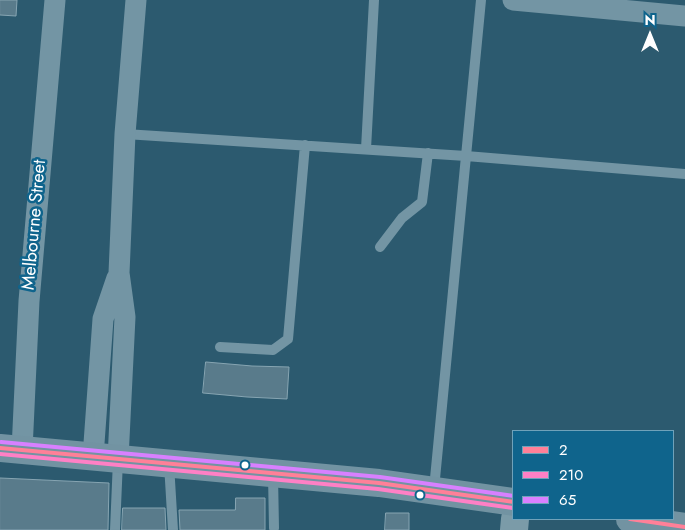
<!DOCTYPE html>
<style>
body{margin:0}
#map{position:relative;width:685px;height:530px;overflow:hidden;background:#2c5a6f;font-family:Jost,sans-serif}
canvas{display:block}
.legend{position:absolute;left:512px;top:430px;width:162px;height:90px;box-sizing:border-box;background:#0f648c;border:1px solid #6fa2ba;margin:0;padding:6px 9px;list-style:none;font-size:15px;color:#fff}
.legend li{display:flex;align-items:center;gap:10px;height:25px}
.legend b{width:25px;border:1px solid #6fa2ba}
.north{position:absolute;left:625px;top:10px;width:50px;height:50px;-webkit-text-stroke:4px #0f648c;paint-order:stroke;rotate:0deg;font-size:14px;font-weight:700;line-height:20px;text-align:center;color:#fff}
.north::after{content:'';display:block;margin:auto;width:18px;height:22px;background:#fff;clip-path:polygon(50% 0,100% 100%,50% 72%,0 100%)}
</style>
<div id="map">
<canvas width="685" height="530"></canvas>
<ul class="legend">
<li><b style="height:6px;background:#ff8098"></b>2</li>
<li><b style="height:6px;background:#ff80c5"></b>210</li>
<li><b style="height:6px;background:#d880ff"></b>65</li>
</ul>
<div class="north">N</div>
</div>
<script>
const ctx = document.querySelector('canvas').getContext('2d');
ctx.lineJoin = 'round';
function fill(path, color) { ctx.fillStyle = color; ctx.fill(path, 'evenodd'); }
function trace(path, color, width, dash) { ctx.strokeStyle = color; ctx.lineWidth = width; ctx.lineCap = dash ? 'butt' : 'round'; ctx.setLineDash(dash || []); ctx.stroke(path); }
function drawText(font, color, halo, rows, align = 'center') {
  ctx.font = font + ' Jost,sans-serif'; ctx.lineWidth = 5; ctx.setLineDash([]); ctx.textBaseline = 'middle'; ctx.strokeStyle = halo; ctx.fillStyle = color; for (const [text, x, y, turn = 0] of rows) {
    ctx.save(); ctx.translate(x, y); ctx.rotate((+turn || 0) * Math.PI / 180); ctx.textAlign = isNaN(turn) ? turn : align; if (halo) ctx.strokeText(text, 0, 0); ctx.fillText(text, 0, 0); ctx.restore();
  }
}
const building = new Path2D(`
 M 0,0 L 17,0 L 16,16 L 0,15 Z
 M 206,362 L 252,366 L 289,367 L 287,399 L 247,397 L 203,393 Z
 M 0,478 L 109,483 L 108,530 L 0,530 Z
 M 236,498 L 265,498 L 265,530 L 180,530 L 179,510 L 235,510 Z
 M 123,508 L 165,508 L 166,530 L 122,530 Z
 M 386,513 L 409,513 L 409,530 L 385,530 Z`);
fill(building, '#597b8b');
trace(building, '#87a5b2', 1);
trace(new Path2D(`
 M 125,134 L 466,156 L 685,174
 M 366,149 L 374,0
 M 380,247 L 402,218 L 422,202 L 428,153
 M 220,347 L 273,350 L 288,339 L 305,145
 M 169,464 L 173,530
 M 273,475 L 274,528
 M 434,489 L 481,0
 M 115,530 L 118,460`), '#7395a4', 10);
trace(new Path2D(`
 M 513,0 L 685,16
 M 22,450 L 29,301 L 55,0
 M 93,457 L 103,319 L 117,278
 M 118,459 L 125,317 L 119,273 L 125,134 L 136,0`), '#7395a4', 21);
trace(new Path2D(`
 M 514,530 L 515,519`), '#7b9ba8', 28);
trace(new Path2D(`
 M 0,448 L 379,483 L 514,502
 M 630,519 L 685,527`), '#7293a2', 28);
trace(new Path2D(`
 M 0,448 L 379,483 L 514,502
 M 630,519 L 685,527`), '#ff8098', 4);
trace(new Path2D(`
 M 0,454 L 378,489 L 513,508`), '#ff80c5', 4);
trace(new Path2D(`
 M 1,442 L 380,477 L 514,496`), '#d880ff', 4);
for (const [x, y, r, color] of [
 [245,465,4.5,"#fff"],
 [420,495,4.5,"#fff"]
]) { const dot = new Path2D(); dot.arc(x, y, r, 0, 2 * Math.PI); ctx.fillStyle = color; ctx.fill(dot); trace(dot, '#0f648c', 2); }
drawText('18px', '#fff', '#0f648c', [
 ["Melbourne Street",35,225,-85]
]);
</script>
